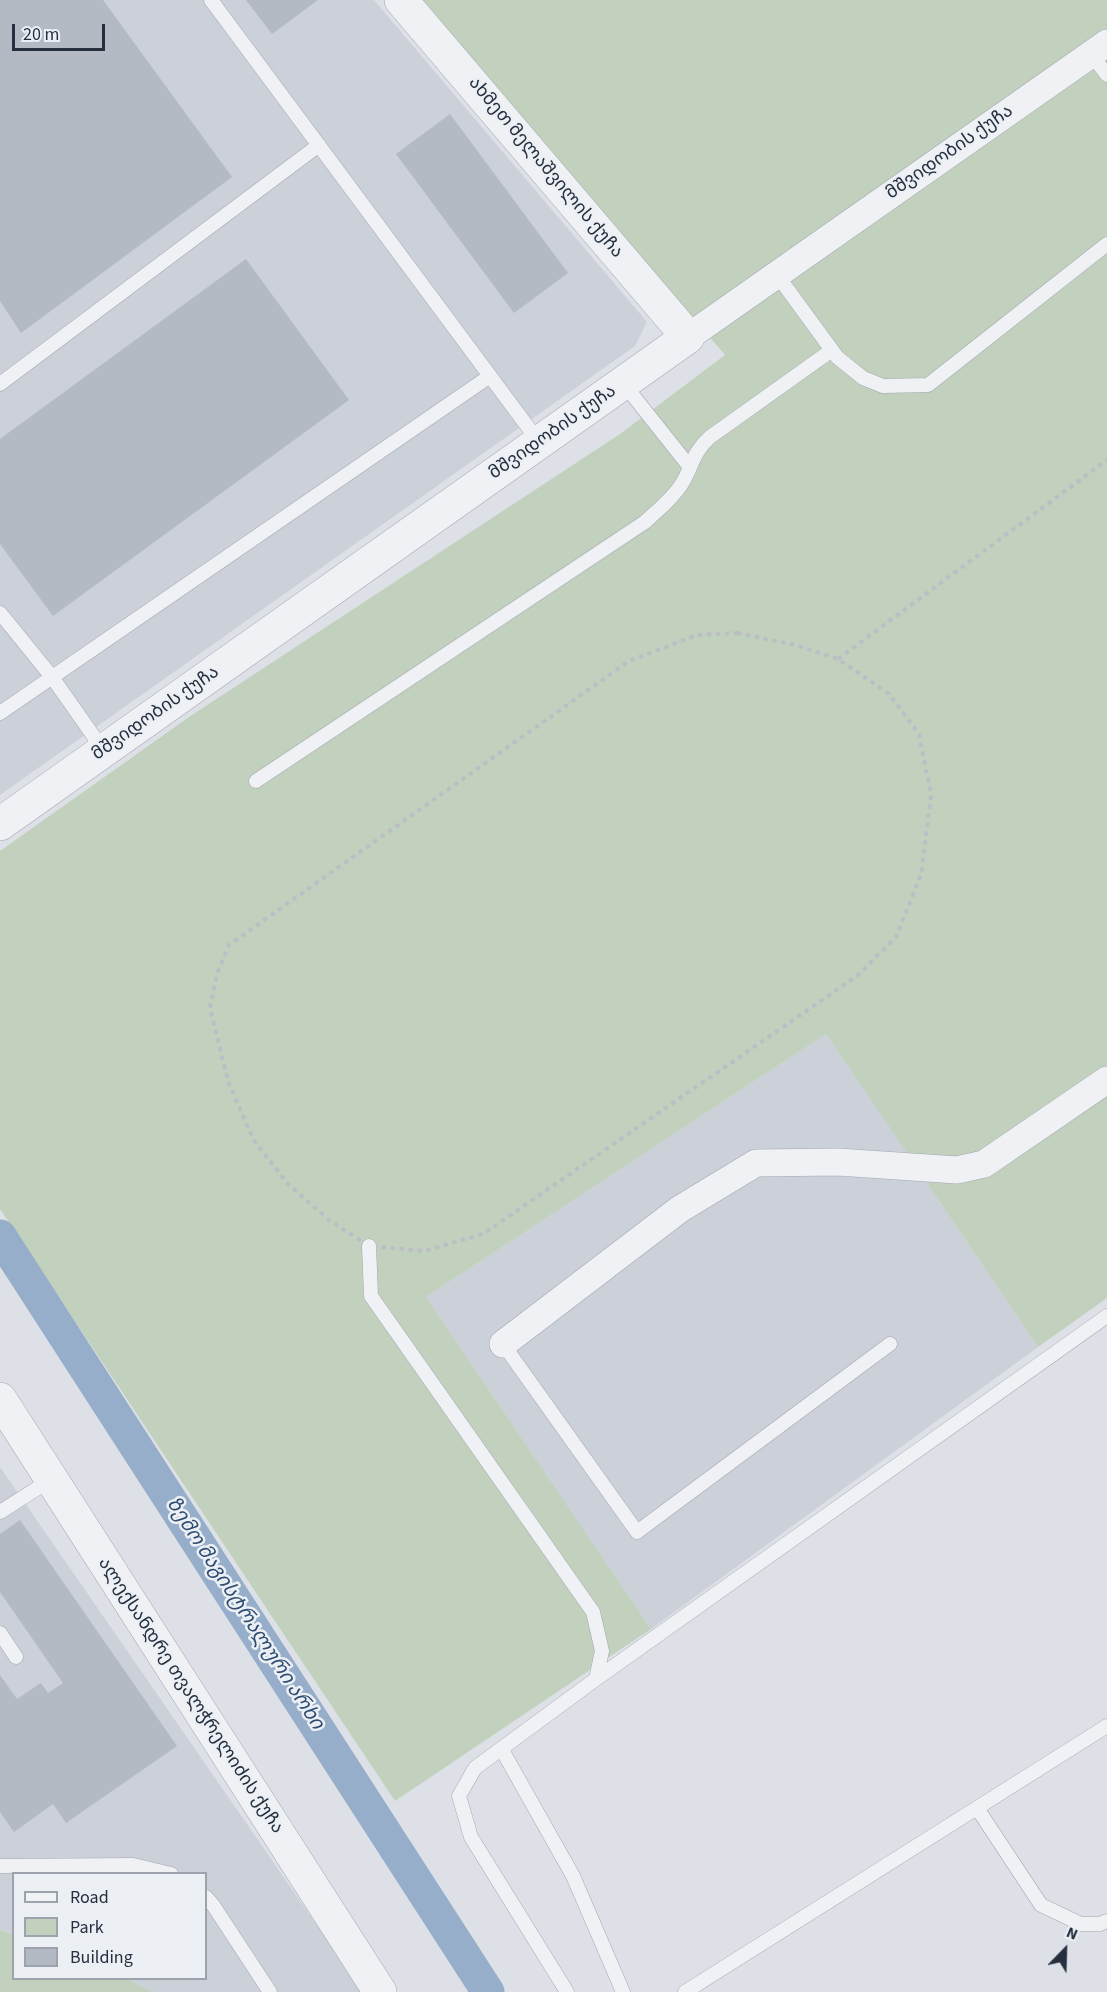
<!DOCTYPE html>
<meta charset="utf-8">
<style>
body{margin:0}
#map{position:relative;width:1107px;height:1992px;overflow:hidden;background:#dde1e7;font-family:"Source Sans 3",sans-serif}
canvas{display:block}
.legend{position:absolute;left:12px;top:1872px;width:195px;height:108px;box-sizing:border-box;background:#ecf0f5;border:2px solid #9da3ac;margin:0;padding:8px 10px;list-style:none;font-size:18px;color:#262f3e}
.legend li{display:flex;align-items:center;gap:12px;height:30px}
.legend b{width:30px;border:2px solid #9da3ac}
.north{position:absolute;left:1035px;top:1920px;width:60px;height:60px;-webkit-text-stroke:4px #ecf0f5;paint-order:stroke;rotate:23deg;font-size:16px;font-weight:700;line-height:24px;text-align:center;color:#262f3e}
.north::after{content:'';display:block;margin:auto;width:21px;height:27px;background:#262f3e;clip-path:polygon(50% 0,100% 100%,50% 72%,0 100%)}
.scale{position:absolute;left:12px;top:24px;width:93px;height:27px;box-sizing:border-box;border:3px solid #262f3e;border-top:0;padding-left:8px;font-size:18px;line-height:21px;white-space:nowrap;color:#262f3e;-webkit-text-stroke:4px #ecf0f5;paint-order:stroke}
</style>
<div id="map">
<canvas width="1107" height="1992"></canvas>
<ul class="legend">
<li><b style="height:8px;background:#eff1f5"></b>Road</li>
<li><b style="height:16px;background:#c2d1bd"></b>Park</li>
<li><b style="height:16px;background:#b4bac4"></b>Building</li>
</ul>
<div class="north">N</div>
<div class="scale">20 m</div>
</div>
<script>
const ctx = document.querySelector('canvas').getContext('2d');
ctx.lineJoin = 'round';
function fill(path, color) { ctx.fillStyle = color; ctx.fill(path, 'evenodd'); }
function trace(path, color, width, dash) { ctx.strokeStyle = color; ctx.lineWidth = width; ctx.lineCap = dash ? 'butt' : 'round'; ctx.setLineDash(dash || []); ctx.stroke(path); }
function drawText(font, color, halo, rows, align = 'center') {
  ctx.font = font + ' "Source Sans 3","Noto Sans Georgian",sans-serif'; ctx.lineWidth = 5; ctx.setLineDash([]); ctx.textBaseline = 'middle'; ctx.strokeStyle = halo; ctx.fillStyle = color; for (const [text, x, y, turn = 0] of rows) {
    ctx.save(); ctx.translate(x, y); ctx.rotate((+turn || 0) * Math.PI / 180); ctx.textAlign = isNaN(turn) ? turn : align; if (halo) ctx.strokeText(text, 0, 0); ctx.fillText(text, 0, 0); ctx.restore();
  }
}
fill(new Path2D(`
 M 0,0 L 374,0 L 647,322 L 635,346 L 0,795 Z
 M 826,1034 L 1038,1347 L 651,1629 L 426,1297 Z
 M 0,1467 L 363,1992 L 152,1992 L 129,1979 L 206,1978 L 206,1874 L 14,1874 L 13,1934 L 0,1930 Z`), '#cbd0d9');
fill(new Path2D(`
 M 423,0 L 1107,0 L 1107,1298 L 1038,1347 L 826,1034 L 426,1297 L 651,1629 L 395,1801 L 0,1209 L 0,851 L 189,717 L 620,434 L 725,355 Z
 M 0,1930 L 13,1934 L 14,1978 L 129,1979 L 152,1992 L 0,1992 Z`), '#c2d1bd');
trace(new Path2D(`
 M 0,1236 L 488,1992`), '#96aec9', 33);
fill(new Path2D(`
 M 0,0 L 103,0 L 232,177 L 21,333 L 0,301 Z
 M 246,0 L 318,0 L 272,34 Z
 M 450,114 L 568,273 L 514,313 L 396,154 Z
 M 246,259 L 349,400 L 53,616 L 0,544 L 0,439 Z
 M 20,1520 L 177,1746 L 66,1823 L 53,1804 L 14,1832 L 0,1812 L 0,1675 L 17,1699 L 41,1683 L 48,1693 L 63,1683 L 0,1592 L 0,1534 Z`), '#b4bac4');
const service = new Path2D(`
 M 211,0 L 539,442
 M 1091,54 L 1107,75
 M 777,275 L 837,357 L 863,378 L 883,386 L 928,385 L 1107,244
 M 623,383 L 689,466
 M 0,384 L 319,145
 M 0,613 L 52,677 L 104,751
 M 0,713 L 490,376
 M 256,781 L 645,522 C 658,510 672,499 681,485 C 693,466 692,453 710,437 L 832,350
 M 369,1246 L 371,1296 L 593,1612 L 602,1651 L 596,1679
 M 503,1344 L 637,1532 L 890,1344
 M 0,1512 L 52,1479
 M 0,1633 L 16,1657
 M 502,1750 L 573,1876 L 623,1992
 M 977,1808 L 1041,1905 L 1081,1924 L 1100,1924 L 1107,1921
 M 0,1866 L 133,1865 L 171,1874
 M 206,1897 L 213,1905 L 270,1992
 M 567,1992 L 471,1837 L 459,1796 L 475,1768 L 596,1679 L 1107,1316
 M 685,1992 L 1107,1726`);
const minor = new Path2D(`
 M 688,337 L 1107,43
 M 503,1344 L 680,1209 L 756,1163 L 838,1162 L 957,1170 L 984,1164 L 1107,1080`);
const tertiary = new Path2D(`
 M 0,824 L 688,337 L 401,0
 M 0,1399 L 380,1992`);
trace(service, '#a2a8b1', 15);
trace(minor, '#a2a8b1', 28);
trace(tertiary, '#a2a8b1', 34);
trace(new Path2D(`
 M 737,633 L 795,645 L 838,659 L 889,694 L 919,734 L 931,795 L 921,875 L 896,937 L 857,976 L 483,1234 L 424,1251 L 369,1246 L 329,1220 L 288,1184 L 253,1139 L 228,1081 L 210,1008 L 217,974 L 229,945 L 629,661 L 697,635 Z
 M 838,659 L 1107,460`), '#bbbfc5', 4, [4.5, 4.5]);
trace(service, '#eff1f5', 14);
trace(minor, '#eff1f5', 27);
trace(tertiary, '#eff1f5', 33);
drawText('18px', '#262f3e', '#ecf0f5', [
 ["მშვიდობის ქუჩა",950,153,-35],
 ["ახმეთ მელაშვილის ქუჩა",545,168,50],
 ["მშვიდობის ქუჩა",553,433,-35],
 ["მშვიდობის ქუჩა",156,714,-35],
 ["ალექსანდრე თვალჭრელიძის ქუჩა",190,1696,57]
]);
drawText('italic 20px', '#2f4d73', '#ecf0f5', [
 ["ზემო მაგისტრალური არხი",244,1614,57]
]);
</script>
